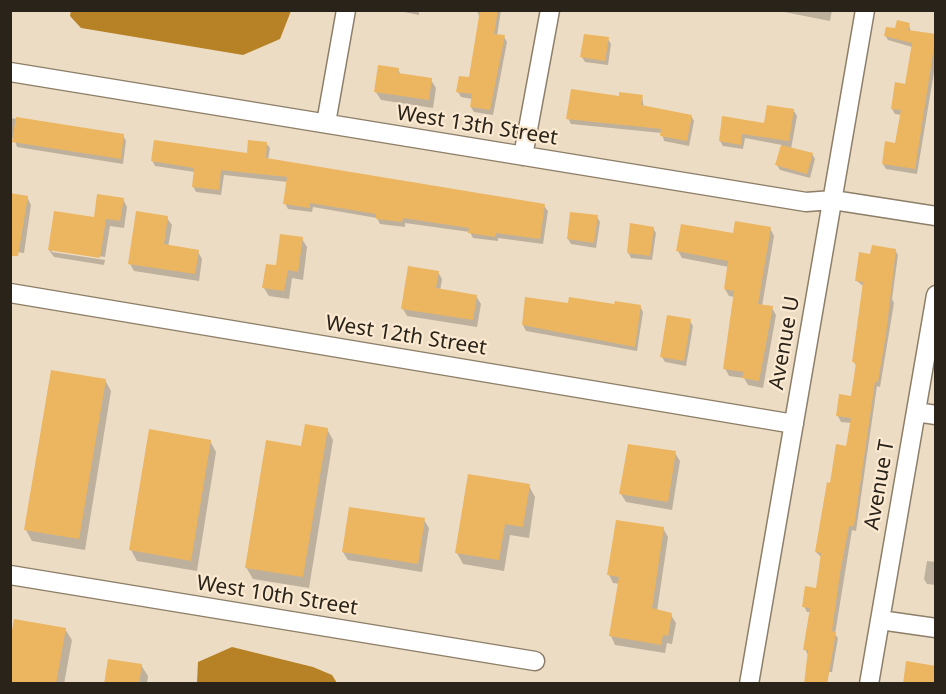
<!DOCTYPE html>
<style>
body{margin:0}
#map{position:relative;width:946px;height:694px;overflow:hidden;background:#eddcc4;font-family:"Noto Sans",sans-serif}
canvas{display:block}
.frame{position:absolute;inset:0;border:12px solid #29231a;pointer-events:none}
</style>
<div id="map">
<canvas width="946" height="694"></canvas>
<div class="frame"></div>
</div>
<script>
const ctx = document.querySelector('canvas').getContext('2d');
ctx.lineJoin = 'round';
function fill(path, color) { ctx.fillStyle = color; ctx.fill(path, 'evenodd'); }
function trace(path, color, width, dash) { ctx.strokeStyle = color; ctx.lineWidth = width; ctx.lineCap = dash ? 'butt' : 'round'; ctx.setLineDash(dash || []); ctx.stroke(path); }
function drawText(font, color, halo, rows, align = 'center') {
  ctx.font = font + ' "Noto Sans",sans-serif'; ctx.lineWidth = 4.5; ctx.setLineDash([]); ctx.textBaseline = 'middle'; ctx.strokeStyle = halo; ctx.fillStyle = color; for (const [text, x, y, turn = 0] of rows) {
    ctx.save(); ctx.translate(x, y); ctx.rotate((+turn || 0) * Math.PI / 180); ctx.textAlign = isNaN(turn) ? turn : align; if (halo) ctx.strokeText(text, 0, 0); ctx.fillText(text, 0, 0); ctx.restore();
  }
}
fill(new Path2D(`
 M 71,10 L 291,10 L 291,11 L 280,39 L 243,55 L 81,28 L 70,16 Z
 M 232,647 L 313,667 L 332,675 L 337,683 L 197,683 L 198,662 Z`), '#b68225');
fill(new Path2D(`
 M 394,10 L 419,10 L 419,15 Z
 M 477,10 L 501,10 L 497,36 L 504,37 L 507,42 L 493,115 L 474,112 L 471,107 L 472,99 L 461,97 L 458,92 L 470,79 L 480,19 Z
 M 774,10 L 832,10 L 830,21 Z
 M 909,25 L 911,32 L 936,36 L 936,60 L 917,174 L 886,169 L 883,164 L 897,144 L 902,115 L 895,114 L 892,109 L 906,85 L 912,47 L 888,40 L 885,35 Z
 M 608,39 L 611,44 L 608,65 L 585,62 L 582,57 Z
 M 398,69 L 401,75 L 431,80 L 436,88 L 433,108 L 381,100 L 376,92 Z
 M 642,96 L 644,108 L 691,116 L 694,121 L 689,146 L 664,141 L 662,133 L 571,124 L 568,118 L 620,98 Z
 M 794,111 L 797,116 L 791,149 L 812,154 L 815,159 L 810,178 L 780,170 L 777,165 L 782,145 L 745,138 L 743,149 L 723,146 L 720,141 Z
 M 10,118 L 123,135 L 126,141 L 123,164 L 17,147 L 14,138 L 10,137 Z
 M 266,143 L 270,148 L 268,160 L 544,206 L 548,211 L 543,244 L 498,238 L 498,241 L 473,238 L 470,232 L 405,223 L 405,227 L 380,224 L 377,218 L 313,207 L 312,212 L 288,209 L 285,203 L 288,182 L 224,175 L 221,195 L 196,192 L 193,186 L 195,172 L 155,166 L 152,160 L 248,155 Z
 M 27,197 L 31,205 L 24,253 L 10,251 Z
 M 123,199 L 127,207 L 124,228 L 110,226 L 105,257 L 52,249 L 52,252 L 105,260 L 104,265 L 54,257 L 49,250 Z
 M 597,217 L 600,222 L 596,248 L 571,244 L 568,239 Z
 M 167,218 L 172,225 L 168,247 L 198,252 L 202,259 L 199,281 L 134,271 L 130,264 Z
 M 653,228 L 656,233 L 652,260 L 631,258 L 628,252 Z
 M 770,228 L 774,236 L 762,306 L 772,308 L 776,315 L 763,388 L 748,385 L 744,378 L 729,376 L 725,368 L 735,297 L 729,296 L 725,289 L 729,267 L 682,258 L 678,251 Z
 M 302,239 L 307,247 L 303,280 L 292,278 L 289,299 L 269,296 L 264,288 L 277,267 Z
 M 895,250 L 898,255 L 892,299 L 894,303 L 880,387 L 877,386 L 856,531 L 852,530 L 835,634 L 838,638 L 832,672 L 829,672 L 827,684 L 805,684 L 808,655 L 805,649 L 811,612 L 807,612 L 804,606 L 818,589 L 822,558 L 816,552 L 831,485 L 848,447 L 851,423 L 841,422 L 838,416 L 852,398 L 857,367 L 854,362 L 863,286 L 856,280 L 872,256 Z
 M 438,272 L 442,279 L 440,291 L 476,296 L 481,304 L 477,327 L 407,316 L 403,309 Z
 M 569,305 L 640,306 L 643,312 L 637,351 L 526,331 L 523,325 Z
 M 690,321 L 693,326 L 686,366 L 665,362 L 662,357 Z
 M 105,380 L 111,391 L 85,550 L 32,541 L 26,530 Z
 M 327,429 L 333,440 L 309,588 L 253,579 L 246,567 L 302,448 Z
 M 210,441 L 216,452 L 197,571 L 137,561 L 131,550 Z
 M 675,453 L 680,461 L 672,510 L 626,502 L 621,494 Z
 M 529,486 L 535,497 L 529,538 L 510,535 L 504,571 L 463,564 L 457,553 Z
 M 424,520 L 429,528 L 422,572 L 348,560 L 343,552 Z
 M 663,528 L 668,537 L 657,611 L 671,615 L 676,623 L 672,644 L 667,643 L 665,653 L 615,645 L 611,636 L 620,584 L 613,583 L 609,575 Z
 M 927,561 L 936,562 L 936,585 L 927,584 L 924,579 Z
 M 65,629 L 72,640 L 64,684 L 10,684 Z
 M 141,665 L 148,676 L 147,684 L 106,684 Z`), '#0003');
fill(new Path2D(`
 M 480,10 L 498,10 L 494,34 L 505,35 L 490,110 L 470,107 L 472,94 L 456,92 L 459,76 L 469,77 Z
 M 897,20 L 910,23 L 908,30 L 936,34 L 915,169 L 882,164 L 885,141 L 895,143 L 901,110 L 891,109 L 895,82 L 905,84 L 912,43 L 884,36 L 886,27 L 895,28 Z
 M 584,34 L 609,37 L 605,61 L 580,57 Z
 M 378,65 L 399,68 L 398,73 L 432,78 L 429,100 L 374,92 Z
 M 571,89 L 619,96 L 619,92 L 643,95 L 641,105 L 692,115 L 687,141 L 660,136 L 661,129 L 566,119 Z
 M 767,105 L 794,109 L 789,141 L 742,134 L 741,145 L 719,141 L 722,116 L 764,123 Z
 M 16,117 L 124,134 L 121,159 L 12,142 Z
 M 154,140 L 247,153 L 248,140 L 267,142 L 266,158 L 545,204 L 540,239 L 496,233 L 495,237 L 468,233 L 469,228 L 403,218 L 402,222 L 376,219 L 376,214 L 310,203 L 310,208 L 283,204 L 287,177 L 221,170 L 219,190 L 192,187 L 194,168 L 151,161 Z
 M 781,145 L 813,153 L 807,174 L 775,165 Z
 M 10,193 L 28,196 L 18,256 L 10,256 Z
 M 97,194 L 124,198 L 120,221 L 106,219 L 100,258 L 48,250 L 54,211 L 94,217 Z
 M 136,211 L 168,216 L 164,244 L 199,250 L 195,274 L 128,264 Z
 M 570,212 L 598,215 L 594,243 L 567,239 Z
 M 735,221 L 771,227 L 758,304 L 773,306 L 759,381 L 742,378 L 744,372 L 723,369 L 734,291 L 724,289 L 728,261 L 676,251 L 681,224 L 733,233 Z
 M 630,223 L 654,227 L 650,256 L 627,253 Z
 M 280,234 L 303,237 L 298,272 L 288,270 L 284,291 L 262,288 L 266,264 L 276,265 Z
 M 872,245 L 896,249 L 886,334 L 878,382 L 875,382 L 854,526 L 849,526 L 840,573 L 832,631 L 836,632 L 827,684 L 804,684 L 808,650 L 803,650 L 810,608 L 802,607 L 805,586 L 816,588 L 821,553 L 815,552 L 827,482 L 830,483 L 836,444 L 846,446 L 851,418 L 836,416 L 839,394 L 851,396 L 856,363 L 852,362 L 863,282 L 855,281 L 859,252 L 870,254 Z
 M 408,266 L 439,271 L 436,288 L 477,295 L 473,320 L 401,309 Z
 M 525,297 L 568,303 L 569,297 L 614,304 L 615,301 L 641,305 L 635,347 L 522,325 Z
 M 667,315 L 691,319 L 684,361 L 660,357 Z
 M 51,370 L 106,379 L 79,539 L 24,530 Z
 M 305,424 L 328,428 L 303,577 L 245,568 L 266,440 L 301,446 Z
 M 149,429 L 211,440 L 191,561 L 129,550 Z
 M 628,444 L 676,451 L 668,502 L 619,494 Z
 M 468,474 L 530,484 L 523,527 L 505,524 L 499,560 L 455,553 Z
 M 349,507 L 425,518 L 418,564 L 342,552 Z
 M 616,520 L 664,527 L 652,608 L 672,613 L 668,636 L 663,635 L 661,645 L 609,636 L 619,577 L 607,575 Z
 M 14,619 L 66,628 L 56,684 L 10,684 L 10,641 Z
 M 108,659 L 142,664 L 139,684 L 104,684 Z
 M 906,661 L 936,666 L 936,684 L 903,684 Z`), '#ecb55f');
const minor = new Path2D(`
 M 10,72 L 806,202 L 833,200 L 936,216
 M 326,123 L 346,10
 M 523,156 L 550,10
 M 10,293 L 794,424
 M 916,412 L 936,415
 M 10,575 L 535,661
 M 880,620 L 936,628
 M 749,684 L 865,10
 M 869,684 L 936,295`);
trace(minor, '#8d7e68', 21);
trace(minor, '#fff', 18);
drawText('21px', '#29231a', '#fbe9d1', [
 ["West 13th Street",477,126,9],
 ["West 12th Street",406,336,9],
 ["Avenue U",785,343,-80],
 ["Avenue T",880,485,-80],
 ["West 10th Street",277,596,9]
]);
</script>
